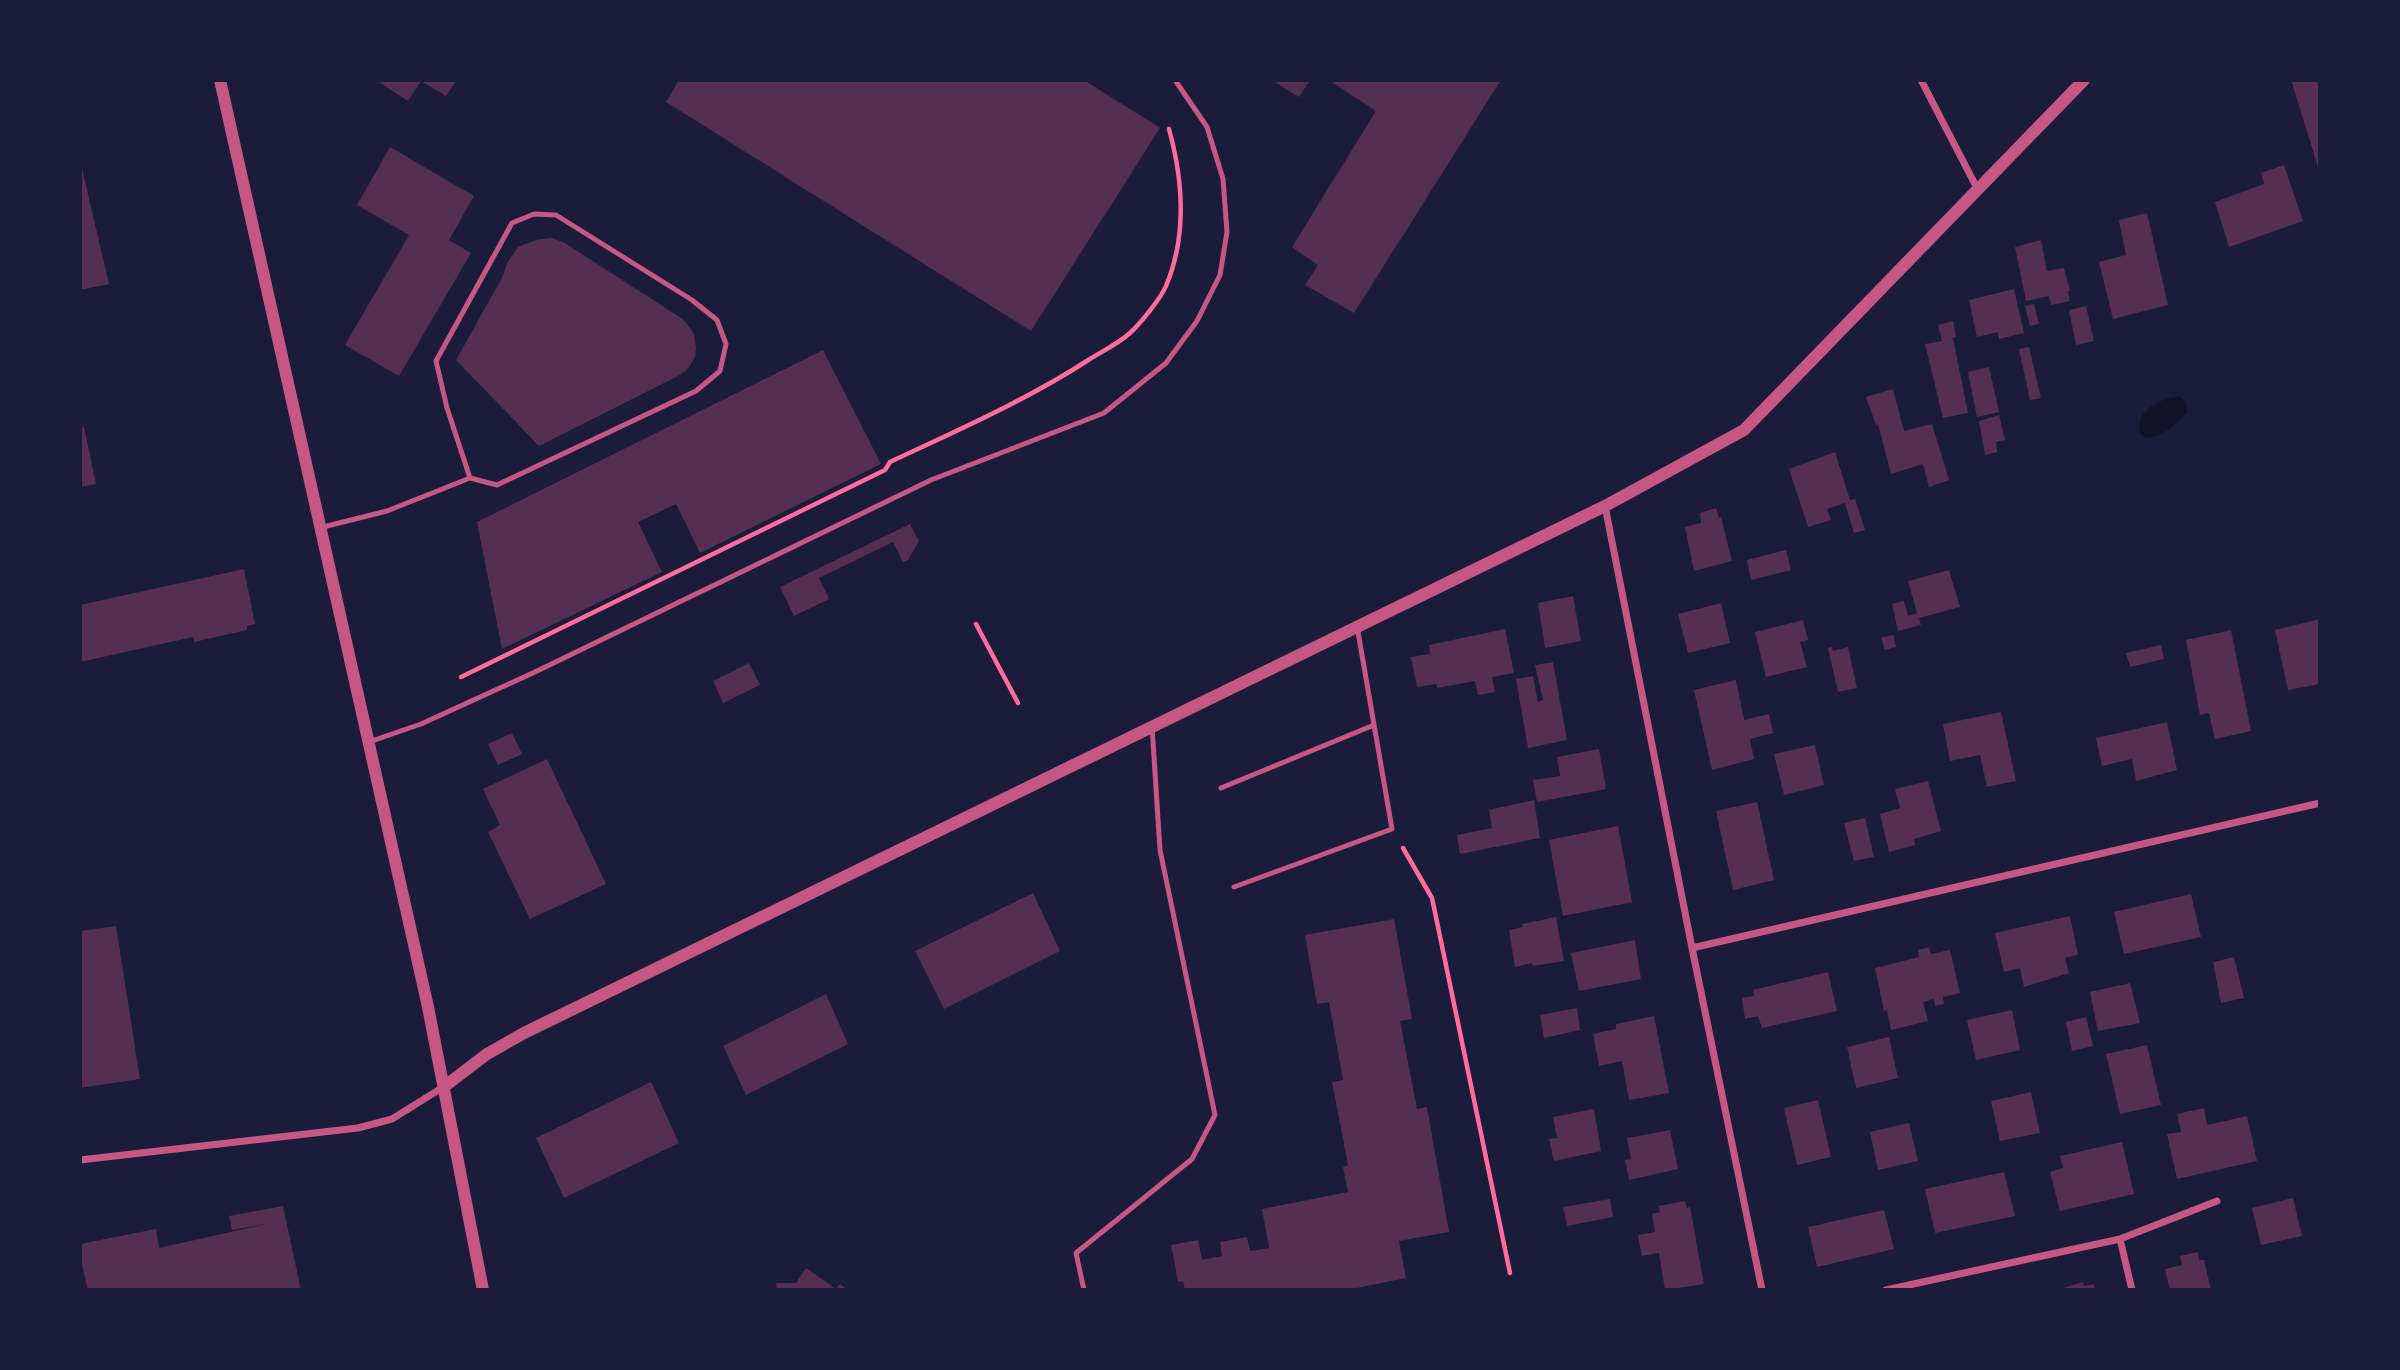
<!DOCTYPE html>
<style>
body{margin:0}
#map{position:relative;width:2400px;height:1370px;overflow:hidden;background:#1b1b3a;font-family:"Source Sans 3",sans-serif}
canvas{display:block}
.frame{position:absolute;inset:0;border:82px solid #1b1b3a;pointer-events:none}
</style>
<div id="map">
<canvas width="2400" height="1370"></canvas>
<div class="frame"></div>
</div>
<script>
const ctx = document.querySelector('canvas').getContext('2d');
ctx.lineJoin = 'round';
function fill(path, color) { ctx.fillStyle = color; ctx.fill(path, 'evenodd'); }
function trace(path, color, width, dash) { ctx.strokeStyle = color; ctx.lineWidth = width; ctx.lineCap = dash ? 'butt' : 'round'; ctx.setLineDash(dash || []); ctx.stroke(path); }
fill(new Path2D(`
 M 2180,396 L 2187,403 L 2187,413 C 2175,424 2164,437 2146,438 L 2140,433 C 2135,410 2160,399 2180,396 Z`), '#12122b');
fill(new Path2D(`
 M 376,80 L 457,80 L 446,96 L 421,81 L 408,101 Z
 M 679,80 L 1084,80 L 1160,128 L 1031,331 L 666,102 Z
 M 1272,80 L 1310,80 L 1299,97 Z
 M 1329,80 L 1501,80 L 1354,313 L 1305,285 L 1318,265 L 1292,247 L 1376,111 Z
 M 2291,80 L 2320,80 L 2320,170 L 2319,170 Z
 M 390,147 L 474,196 L 449,240 L 471,253 L 399,376 L 345,345 L 409,235 L 357,205 Z
 M 80,160 L 109,284 L 80,290 Z
 M 2284,165 L 2303,221 L 2229,247 L 2215,202 L 2264,184 L 2261,173 Z
 M 2147,213 L 2168,305 L 2113,319 L 2099,262 L 2126,255 L 2119,220 Z
 M 552,238 L 565,243 L 684,320 L 694,334 L 696,348 L 695,357 L 687,370 L 676,377 L 539,446 L 456,360 L 503,276 L 507,263 L 518,247 L 536,240 Z
 M 2041,240 L 2047,271 L 2064,268 L 2070,291 L 2068,291 L 2070,301 L 2051,305 L 2049,296 L 2026,301 L 2015,247 Z
 M 2014,289 L 2024,333 L 1999,339 L 1998,332 L 1977,337 L 1969,300 Z
 M 2034,304 L 2039,324 L 2030,326 L 2025,306 Z
 M 2086,306 L 2094,341 L 2076,345 L 2069,310 Z
 M 1953,321 L 1956,337 L 1953,338 L 1968,413 L 1943,418 L 1925,344 L 1942,341 L 1938,325 Z
 M 2029,347 L 2041,398 L 2030,400 L 2019,349 Z
 M 823,350 L 881,464 L 700,553 L 676,504 L 638,522 L 662,572 L 502,649 L 477,522 Z
 M 1989,367 L 1999,412 L 1977,417 L 1968,372 Z
 M 1893,389 L 1904,431 L 1932,424 L 1949,480 L 1929,487 L 1923,464 L 1891,474 L 1878,424 L 1876,425 L 1866,397 Z
 M 1999,415 L 2005,440 L 1996,442 L 1997,452 L 1985,455 L 1979,421 Z
 M 84,427 L 96,484 L 80,487 L 80,428 Z
 M 1835,452 L 1850,500 L 1855,499 L 1865,530 L 1854,533 L 1845,503 L 1827,509 L 1831,520 L 1808,527 L 1789,469 Z
 M 1716,508 L 1719,518 L 1721,517 L 1732,561 L 1694,571 L 1685,527 L 1701,523 L 1700,513 Z
 M 910,524 L 919,541 L 908,560 L 903,562 L 893,542 L 819,578 L 829,599 L 794,616 L 780,587 Z
 M 1786,550 L 1791,570 L 1751,580 L 1747,560 Z
 M 244,569 L 255,624 L 247,626 L 247,630 L 194,642 L 193,637 L 80,662 L 80,605 Z
 M 1949,570 L 1960,607 L 1919,618 L 1921,625 L 1898,631 L 1892,604 L 1904,601 L 1908,616 L 1917,613 L 1908,581 Z
 M 1573,596 L 1581,641 L 1545,648 L 1538,603 Z
 M 1721,603 L 1730,643 L 1688,653 L 1678,614 Z
 M 2320,619 L 2320,684 L 2288,690 L 2275,630 Z
 M 1803,620 L 1808,640 L 1800,642 L 1807,667 L 1766,677 L 1755,632 Z
 M 1505,629 L 1514,673 L 1492,677 L 1495,692 L 1478,695 L 1475,681 L 1437,688 L 1436,684 L 1417,687 L 1411,657 L 1430,654 L 1429,645 Z
 M 2231,630 L 2251,731 L 2215,739 L 2209,713 L 2200,715 L 2186,640 Z
 M 1893,635 L 1896,647 L 1885,650 L 1881,638 Z
 M 2161,645 L 2164,659 L 2130,667 L 2126,653 Z
 M 1832,647 L 1833,651 L 1848,647 L 1857,688 L 1838,692 L 1828,648 Z
 M 1553,662 L 1567,740 L 1528,748 L 1516,679 L 1533,676 L 1538,702 L 1543,700 L 1535,665 Z
 M 749,663 L 760,685 L 723,703 L 713,681 Z
 M 1736,680 L 1744,720 L 1769,714 L 1773,733 L 1750,739 L 1754,759 L 1712,770 L 1694,690 Z
 M 2001,712 L 2016,781 L 1987,787 L 1980,755 L 1950,761 L 1943,724 Z
 M 2167,722 L 2177,770 L 2136,781 L 2132,759 L 2102,766 L 2096,738 Z
 M 512,733 L 522,754 L 498,765 L 488,744 Z
 M 1815,745 L 1824,785 L 1784,795 L 1774,754 Z
 M 1599,749 L 1606,789 L 1537,802 L 1533,780 L 1560,776 L 1557,757 Z
 M 547,759 L 606,884 L 530,919 L 488,832 L 500,825 L 483,789 Z
 M 1928,781 L 1941,831 L 1914,839 L 1915,845 L 1889,852 L 1880,814 L 1900,808 L 1895,789 Z
 M 1534,800 L 1540,838 L 1460,854 L 1457,835 L 1492,828 L 1489,810 Z
 M 1757,802 L 1774,880 L 1733,890 L 1716,811 Z
 M 1865,818 L 1874,857 L 1854,861 L 1844,823 Z
 M 1618,826 L 1632,902 L 1563,916 L 1549,840 Z
 M 1033,893 L 1060,951 L 944,1009 L 915,951 Z
 M 2191,894 L 2201,937 L 2124,954 L 2114,912 Z
 M 2070,916 L 2078,955 L 2065,958 L 2069,973 L 2024,987 L 2020,968 L 2004,972 L 1995,933 Z
 M 1556,917 L 1564,961 L 1533,966 L 1532,963 L 1515,967 L 1509,930 L 1523,927 L 1522,924 Z
 M 1394,919 L 1412,1019 L 1400,1021 L 1417,1109 L 1427,1107 L 1449,1232 L 1399,1241 L 1406,1278 L 1347,1290 L 1185,1290 L 1183,1281 L 1178,1282 L 1171,1245 L 1198,1240 L 1202,1260 L 1222,1256 L 1220,1242 L 1247,1237 L 1250,1251 L 1269,1248 L 1262,1209 L 1348,1192 L 1343,1167 L 1348,1165 L 1332,1082 L 1343,1080 L 1329,1002 L 1317,1004 L 1305,935 Z
 M 116,926 L 140,1079 L 80,1088 L 80,931 Z
 M 1635,940 L 1641,979 L 1579,991 L 1571,953 Z
 M 1929,947 L 1931,954 L 1950,950 L 1960,993 L 1943,997 L 1944,1004 L 1935,1006 L 1934,999 L 1923,1002 L 1928,1021 L 1891,1030 L 1887,1010 L 1884,1011 L 1875,968 L 1919,957 L 1918,950 Z
 M 2234,957 L 2244,998 L 2221,1003 L 2213,962 Z
 M 1828,972 L 1837,1011 L 1762,1028 L 1758,1016 L 1745,1019 L 1742,998 L 1754,996 L 1753,990 Z
 M 2130,983 L 2140,1023 L 2098,1031 L 2090,992 Z
 M 826,994 L 848,1044 L 746,1095 L 723,1046 Z
 M 1577,1008 L 1580,1030 L 1544,1038 L 1540,1015 Z
 M 2012,1010 L 2020,1050 L 1976,1060 L 1967,1020 Z
 M 1654,1016 L 1669,1093 L 1629,1100 L 1622,1061 L 1599,1066 L 1593,1034 L 1616,1029 L 1616,1024 Z
 M 2086,1017 L 2093,1046 L 2072,1051 L 2066,1022 Z
 M 1889,1037 L 1898,1078 L 1856,1088 L 1847,1047 Z
 M 2147,1045 L 2161,1105 L 2120,1114 L 2106,1054 Z
 M 651,1082 L 679,1143 L 564,1198 L 536,1138 Z
 M 2031,1092 L 2040,1133 L 2000,1141 L 1991,1101 Z
 M 1818,1100 L 1831,1157 L 1797,1165 L 1784,1108 Z
 M 2204,1108 L 2207,1125 L 2247,1116 L 2257,1161 L 2177,1179 L 2167,1134 L 2181,1132 L 2177,1114 Z
 M 1594,1109 L 1601,1151 L 1554,1161 L 1549,1139 L 1557,1138 L 1553,1117 Z
 M 1909,1123 L 1918,1161 L 1878,1170 L 1870,1132 Z
 M 1670,1130 L 1678,1169 L 1629,1180 L 1625,1160 L 1631,1159 L 1627,1138 Z
 M 2122,1142 L 2134,1194 L 2060,1211 L 2050,1172 L 2063,1168 L 2060,1156 Z
 M 2004,1172 L 2015,1216 L 1935,1233 L 1925,1189 Z
 M 2293,1198 L 2302,1236 L 2261,1245 L 2252,1208 Z
 M 1610,1199 L 1613,1217 L 1567,1226 L 1563,1207 Z
 M 1685,1201 L 1687,1208 L 1690,1207 L 1704,1284 L 1665,1290 L 1659,1253 L 1642,1256 L 1638,1235 L 1655,1232 L 1652,1214 L 1660,1212 L 1659,1206 Z
 M 283,1206 L 301,1290 L 88,1290 L 80,1257 L 80,1244 L 156,1229 L 159,1248 L 266,1224 L 232,1230 L 229,1216 Z
 M 1884,1210 L 1894,1249 L 1817,1267 L 1808,1227 Z
 M 2198,1252 L 2199,1260 L 2204,1260 L 2211,1290 L 2170,1290 L 2165,1269 L 2182,1265 L 2180,1256 Z
 M 806,1268 L 836,1289 L 840,1284 L 848,1290 L 777,1290 L 776,1283 L 796,1283 Z
 M 2083,1282 L 2084,1286 L 2094,1284 L 2095,1290 L 2057,1290 Z`), '#542f53');
trace(new Path2D(`
 M 976,624 L 1018,703
 M 461,677 L 885,470 L 890,462 C 958,430 1027,400 1090,359 C 1103,351 1119,343 1130,333 C 1140,324 1161,298 1166,286 C 1187,236 1183,180 1169,129
 M 1403,848 L 1432,898 L 1510,1273`), '#ff6b9d', 4.5);
trace(new Path2D(`
 M 323,527 L 387,511 L 470,478 L 497,485 L 696,391 L 720,371 L 726,344 L 717,320 L 692,300 L 556,215 L 534,214 L 512,223 L 436,361 L 447,408 L 470,478
 M 369,742 L 421,724 L 535,672 L 931,480 L 1104,413 L 1166,363 L 1197,321 L 1220,275 L 1227,232 L 1223,179 L 1207,127 L 1175,80
 M 1221,788 L 1374,725
 M 1234,887 L 1392,829 L 1357,626
 M 1084,1290 L 1076,1253 L 1192,1159 L 1215,1115 L 1160,850 L 1152,726`), '#c65784', 5);
trace(new Path2D(`
 M 1921,80 L 1978,190
 M 1605,506 L 1692,948 L 1762,1290
 M 1692,948 L 2320,803
 M 80,1160 L 358,1128 L 392,1119 L 445,1086
 M 2120,1239 L 2132,1290
 M 1886,1290 L 2120,1239 L 2217,1201`), '#c65784', 7);
trace(new Path2D(`
 M 220,80 L 428,1007 L 483,1290
 M 445,1086 L 487,1054 L 524,1033 L 1605,506 L 1744,430 L 2084,80`), '#c65784', 12);
</script>
